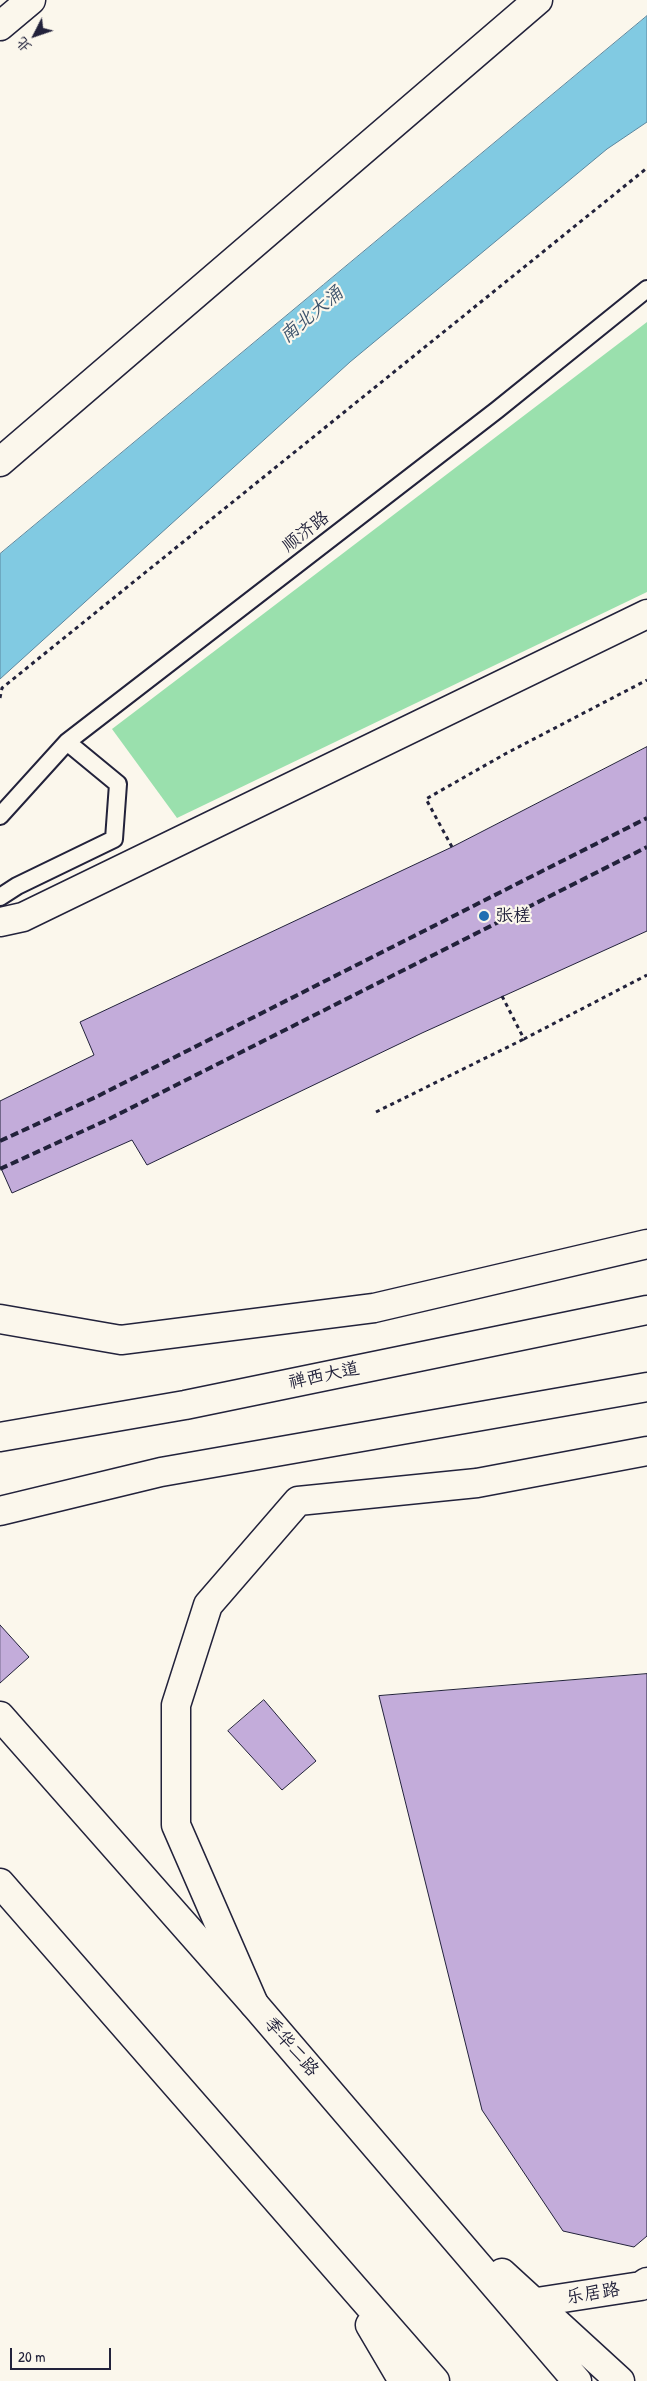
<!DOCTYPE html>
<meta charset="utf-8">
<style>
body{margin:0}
#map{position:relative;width:647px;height:2381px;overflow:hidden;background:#fbf7ec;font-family:"Patrick Hand","LXGW WenKai TC",sans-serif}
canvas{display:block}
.north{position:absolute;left:10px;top:10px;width:50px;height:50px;-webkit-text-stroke:4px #fbf7ec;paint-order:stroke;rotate:229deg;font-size:14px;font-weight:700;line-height:20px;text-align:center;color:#22223b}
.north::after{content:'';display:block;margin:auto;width:18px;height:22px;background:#22223b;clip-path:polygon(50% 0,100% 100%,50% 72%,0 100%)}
.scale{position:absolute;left:10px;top:2348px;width:101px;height:22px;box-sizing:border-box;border:2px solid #22223b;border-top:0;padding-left:6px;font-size:15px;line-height:18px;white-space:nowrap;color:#22223b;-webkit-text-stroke:4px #fbf7ec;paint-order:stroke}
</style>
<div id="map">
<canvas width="647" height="2381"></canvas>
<div class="north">北</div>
<div class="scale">20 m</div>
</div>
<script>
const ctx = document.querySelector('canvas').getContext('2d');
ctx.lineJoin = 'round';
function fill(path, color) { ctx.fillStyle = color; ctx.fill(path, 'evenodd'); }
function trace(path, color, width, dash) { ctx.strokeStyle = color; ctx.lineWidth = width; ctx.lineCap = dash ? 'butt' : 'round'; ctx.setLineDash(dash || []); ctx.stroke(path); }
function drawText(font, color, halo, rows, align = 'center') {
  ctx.font = font + ' "Patrick Hand","LXGW WenKai TC",sans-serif'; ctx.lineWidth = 4.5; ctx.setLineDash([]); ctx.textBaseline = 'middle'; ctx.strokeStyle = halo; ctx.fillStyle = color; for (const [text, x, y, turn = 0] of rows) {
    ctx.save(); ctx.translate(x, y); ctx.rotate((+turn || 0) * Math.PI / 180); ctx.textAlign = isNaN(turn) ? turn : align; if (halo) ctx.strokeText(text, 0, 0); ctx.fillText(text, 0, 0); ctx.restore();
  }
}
fill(new Path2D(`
 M 647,322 L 647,592 L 177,818 L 112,729 Z`), '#9ae0ad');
const water = new Path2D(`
 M 647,16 L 647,122 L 607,149 L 350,362 L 0,679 L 0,554 Z`);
fill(water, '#81cae2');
trace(water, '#5b879f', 1);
const building = new Path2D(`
 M 647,747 L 647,931 L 422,1033 L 147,1165 L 132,1140 L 12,1193 L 0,1166 L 0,1101 L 94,1055 L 80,1022 L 452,847 Z
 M 0,1625 L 29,1657 L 0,1683 Z
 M 647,1674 L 647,2236 L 634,2247 L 563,2231 L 482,2110 L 379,1696 Z
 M 264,1700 L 316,1761 L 282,1790 L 228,1731 Z`);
fill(building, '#c3acda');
trace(building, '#22223b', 1);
const lane = new Path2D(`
 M 0,816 L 67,742 L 497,410 L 647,289
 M 0,897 L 17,886 L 114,839 L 118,784 L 67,742`);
const street = new Path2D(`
 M 0,26 L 31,0
 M 0,462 L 538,0
 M 0,922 L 23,917 L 647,614`);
const secondary = new Path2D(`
 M 537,2302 L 641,2286 L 647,2282`);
const primary = new Path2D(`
 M 0,1716 L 254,2004 L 577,2381
 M 0,1883 L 435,2381
 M 502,2273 L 620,2381
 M 370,2325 L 403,2381`);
const highway = new Path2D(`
 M 0,1319 L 121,1340 L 374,1308 L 647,1244
 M 0,1437 L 185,1405 L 647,1310
 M 0,1511 L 161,1472 L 647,1387
 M 254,2004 L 176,1825 L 176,1705 L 208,1605 L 298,1501 L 477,1483 L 647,1451`);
trace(lane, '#22223b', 20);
trace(street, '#22223b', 31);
trace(secondary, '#22223b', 31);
trace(primary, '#22223b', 31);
trace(highway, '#22223b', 31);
trace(new Path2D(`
 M 0,698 L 2,688 L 647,168
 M 452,847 L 426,799 L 505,754 L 647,680
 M 502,996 L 524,1039 L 647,975
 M 376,1112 L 524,1039`), '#22223b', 3, [4, 4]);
trace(lane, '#fbf7ec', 16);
trace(street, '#fbf7ec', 28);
trace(secondary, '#fbf7ec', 28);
trace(primary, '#fbf7ec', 28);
trace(highway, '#fbf7ec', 28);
trace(new Path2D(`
 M 0,1141 L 96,1097 L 647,818
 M 0,1169 L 107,1120 L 647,847`), '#22223b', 4, [8, 4]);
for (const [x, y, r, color] of [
 [484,916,6,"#1f6fb2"]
]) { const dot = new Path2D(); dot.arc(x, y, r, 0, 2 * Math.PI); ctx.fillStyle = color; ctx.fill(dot); trace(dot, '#fbf7ec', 2); }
drawText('18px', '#22223b', '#fbf7ec', [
 ["顺济路",306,532,-38],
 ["禅西大道",324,1376,-12],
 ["季华二路",291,2047,49],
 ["乐居路",593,2294,-9]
]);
drawText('18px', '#22223b', '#fbf7ec', [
 ["张槎",495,916]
], 'left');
drawText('italic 19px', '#3e546d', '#fbf7ec', [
 ["南北大涌",312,315,-40]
]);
</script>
